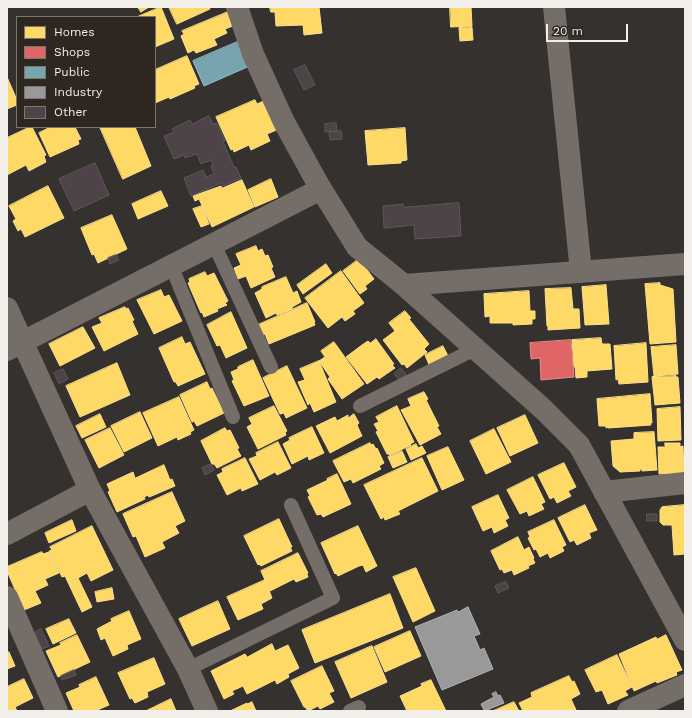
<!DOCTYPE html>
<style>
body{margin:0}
#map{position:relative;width:692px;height:718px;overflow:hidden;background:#34312e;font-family:"Work Sans",sans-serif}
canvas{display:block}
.frame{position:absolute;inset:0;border:8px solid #f2eee9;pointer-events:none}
.legend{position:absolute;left:16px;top:16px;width:140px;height:112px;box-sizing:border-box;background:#2e2720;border:1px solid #7c7770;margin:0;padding:5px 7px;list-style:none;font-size:12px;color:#f2eee9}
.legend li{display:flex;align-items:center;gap:8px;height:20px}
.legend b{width:20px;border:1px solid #7c7770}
.scale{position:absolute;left:546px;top:24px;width:82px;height:18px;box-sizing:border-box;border:2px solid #f2eee9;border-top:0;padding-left:5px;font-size:12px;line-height:14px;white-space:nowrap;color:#f2eee9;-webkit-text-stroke:3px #2e2720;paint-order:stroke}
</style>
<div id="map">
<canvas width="692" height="718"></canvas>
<div class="frame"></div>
<ul class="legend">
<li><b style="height:11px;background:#ffd966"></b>Homes</li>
<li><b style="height:11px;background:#e06666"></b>Shops</li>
<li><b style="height:11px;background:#76a5af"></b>Public</li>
<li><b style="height:11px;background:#999"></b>Industry</li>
<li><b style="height:11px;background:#4d4348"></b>Other</li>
</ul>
<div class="scale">20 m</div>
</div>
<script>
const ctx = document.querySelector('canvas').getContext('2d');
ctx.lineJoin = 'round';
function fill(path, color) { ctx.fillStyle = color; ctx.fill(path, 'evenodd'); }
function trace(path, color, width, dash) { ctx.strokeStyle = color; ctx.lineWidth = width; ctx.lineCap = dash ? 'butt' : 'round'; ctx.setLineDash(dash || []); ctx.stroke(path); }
const homes = new Path2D(`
 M 138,7 L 149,7 L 141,12 Z
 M 161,7 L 174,39 L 155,47 L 155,17 L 137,17 Z
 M 169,7 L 209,7 L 210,9 L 177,24 Z
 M 270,7 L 319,7 L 322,33 L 304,35 L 303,25 L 276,26 L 275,12 L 271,12 Z
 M 450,7 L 471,7 L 472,26 L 451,27 Z
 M 228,12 L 233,26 L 225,29 L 227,33 L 214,39 L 217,45 L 196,53 L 194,50 L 188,53 L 181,36 L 184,34 L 182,31 Z
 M 472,27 L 473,40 L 460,41 L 459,28 Z
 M 187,56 L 199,84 L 194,86 L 195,88 L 170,99 L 169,97 L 155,103 L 155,70 Z
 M 7,77 L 17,100 L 17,105 L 7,109 Z
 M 255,100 L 257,104 L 266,100 L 279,129 L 267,134 L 270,141 L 251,150 L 249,145 L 234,152 L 233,149 L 231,150 L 216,117 Z
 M 30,127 L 32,127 L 46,155 L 44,156 L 46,162 L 29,171 L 26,165 L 7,175 L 7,138 Z
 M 51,127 L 75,127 L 81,139 L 78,140 L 79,144 L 50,157 L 39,133 Z
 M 100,127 L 135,127 L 151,166 L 123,179 Z
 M 405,128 L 407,160 L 401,161 L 401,163 L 368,165 L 365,131 Z
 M 271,179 L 278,197 L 255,207 L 248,190 Z
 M 242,180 L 254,207 L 212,227 L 199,199 L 195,201 L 193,196 L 221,186 L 222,188 Z
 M 48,186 L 64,218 L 25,237 L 21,229 L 18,231 L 13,221 L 16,219 L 9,206 Z
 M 161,191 L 168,206 L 138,219 L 132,204 Z
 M 202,206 L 209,224 L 201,227 L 193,209 Z
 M 112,215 L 127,249 L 98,263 L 94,254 L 92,255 L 81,228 Z
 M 256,246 L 258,251 L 262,249 L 265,256 L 268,255 L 273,267 L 271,268 L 275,277 L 251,288 L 246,276 L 238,279 L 234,268 L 241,265 L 236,254 Z
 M 359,259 L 374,279 L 365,286 L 367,289 L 360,294 L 343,271 Z
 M 326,264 L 332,273 L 303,294 L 297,285 Z
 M 341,271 L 364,303 L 353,311 L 355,314 L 345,321 L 342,317 L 328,328 L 305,298 Z
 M 205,272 L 207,276 L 214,273 L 228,301 L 225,303 L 227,305 L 217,309 L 218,311 L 204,317 L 202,312 L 201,313 L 188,283 L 190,282 L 189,279 Z
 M 286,277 L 293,293 L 297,291 L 301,302 L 292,307 L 292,309 L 277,315 L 276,313 L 266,318 L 255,293 L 262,289 L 262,287 Z
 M 660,283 L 660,285 L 673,289 L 676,342 L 650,344 L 645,284 Z
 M 606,285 L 609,324 L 585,325 L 582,287 Z
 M 571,288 L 573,309 L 579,309 L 580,328 L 548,330 L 548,326 L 547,326 L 545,289 Z
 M 161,290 L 164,297 L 169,295 L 182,321 L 154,334 L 137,300 Z
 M 529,291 L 530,311 L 535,311 L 535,319 L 532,319 L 532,324 L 513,325 L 513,323 L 490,323 L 490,316 L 485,317 L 484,294 Z
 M 307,303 L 315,322 L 314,322 L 315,325 L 269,344 L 265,334 L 262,335 L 258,325 Z
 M 125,307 L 126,309 L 128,308 L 134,320 L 132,321 L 138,334 L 104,351 L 92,327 L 102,323 L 99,318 Z
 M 405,311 L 411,318 L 409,319 L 429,344 L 424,349 L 427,352 L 407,368 L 404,364 L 402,365 L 383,340 L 395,331 L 389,323 Z
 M 231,312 L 247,348 L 226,358 L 220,345 L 217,346 L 207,325 Z
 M 83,327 L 95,348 L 60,366 L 49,344 Z
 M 182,337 L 185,344 L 190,342 L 205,374 L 178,386 L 176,382 L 174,382 L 159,348 Z
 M 601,338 L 602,344 L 610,344 L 612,369 L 587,371 L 587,377 L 576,378 L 575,367 L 574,367 L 572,340 Z
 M 376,339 L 394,364 L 392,365 L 395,368 L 379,379 L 377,377 L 367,384 L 346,357 L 362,345 L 368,341 L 370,343 Z
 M 334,342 L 364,384 L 342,399 L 328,379 L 330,377 L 319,361 L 325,357 L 321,351 Z
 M 646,343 L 648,382 L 619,384 L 618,379 L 616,380 L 614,346 Z
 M 676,345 L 678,374 L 654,376 L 651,347 Z
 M 443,346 L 449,358 L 430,367 L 425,355 Z
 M 253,360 L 269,396 L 244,406 L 232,381 L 234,380 L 231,372 L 238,369 L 238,367 Z
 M 319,361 L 336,402 L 314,412 L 310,403 L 308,405 L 298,382 L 305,380 L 300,369 Z
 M 117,363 L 130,395 L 80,417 L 66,386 Z
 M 287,366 L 307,408 L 286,418 L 284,413 L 280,414 L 263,378 Z
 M 676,376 L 676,377 L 678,377 L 680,403 L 655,405 L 652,377 Z
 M 207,382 L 210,389 L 212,388 L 224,413 L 197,426 L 194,421 L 192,422 L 180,395 Z
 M 424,392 L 428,399 L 426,400 L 439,426 L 437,427 L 441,434 L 420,445 L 401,410 L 411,406 L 408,399 Z
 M 650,394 L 652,423 L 650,423 L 651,425 L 608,428 L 608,427 L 606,428 L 606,426 L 599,426 L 597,399 Z
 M 179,397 L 194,430 L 190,432 L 191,434 L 178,440 L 177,437 L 158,446 L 143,413 Z
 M 274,406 L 287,431 L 285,432 L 286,435 L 258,449 L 247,427 L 252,424 L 249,418 Z
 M 397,406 L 414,442 L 410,444 L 411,445 L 390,455 L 388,454 L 387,454 L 376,432 L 378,431 L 374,424 L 379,422 L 376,417 Z
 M 680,407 L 681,440 L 658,441 L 657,409 Z
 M 140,412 L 152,438 L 124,452 L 111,426 Z
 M 100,414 L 106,427 L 82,438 L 76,426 Z
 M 354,414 L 359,423 L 357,425 L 362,436 L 330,453 L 316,426 L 335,417 L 337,421 L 348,415 L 348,418 Z
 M 525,415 L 538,443 L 510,456 L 497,428 Z
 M 312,427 L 324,453 L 309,460 L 308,456 L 292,464 L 283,444 L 290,440 L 289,438 Z
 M 110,428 L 124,455 L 99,468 L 85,440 Z
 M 225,428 L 227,431 L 230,430 L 239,448 L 237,449 L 241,456 L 217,468 L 214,464 L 212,464 L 201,441 Z
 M 494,429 L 511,462 L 486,474 L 470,441 Z
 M 654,432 L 657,470 L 642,471 L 642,469 L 640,469 L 640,471 L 620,472 L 613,466 L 611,441 L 634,439 L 634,433 Z
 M 278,442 L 291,468 L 277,475 L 275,472 L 260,480 L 249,459 L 257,456 L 256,453 Z
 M 370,443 L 371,445 L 373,444 L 376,449 L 377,448 L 384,463 L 379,466 L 381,469 L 353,483 L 351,479 L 344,482 L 333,461 Z
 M 665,443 L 680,443 L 680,447 L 683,446 L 684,473 L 659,474 L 658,447 L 665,447 Z
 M 416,444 L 418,448 L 422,446 L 426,453 L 411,460 L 406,449 Z
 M 448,447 L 464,480 L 442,490 L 427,456 Z
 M 402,451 L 407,462 L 393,468 L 388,457 Z
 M 245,458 L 258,484 L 242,491 L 241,488 L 227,495 L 217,475 L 223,472 L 222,469 Z
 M 422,458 L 438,491 L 398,511 L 400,514 L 385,520 L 384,517 L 381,519 L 364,485 Z
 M 564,463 L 576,487 L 568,491 L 571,496 L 557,503 L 554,497 L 550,499 L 538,475 Z
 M 164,465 L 170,480 L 172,479 L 175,486 L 154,495 L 149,497 L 148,495 L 144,497 L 145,499 L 117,512 L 108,492 L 110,491 L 107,484 L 133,472 L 135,478 Z
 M 337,474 L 351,504 L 323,517 L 321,514 L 317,515 L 308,497 L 310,496 L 307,490 L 328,480 L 327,479 Z
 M 533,477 L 545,502 L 541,504 L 544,509 L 529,516 L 527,511 L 520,514 L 507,490 Z
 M 172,492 L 185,521 L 175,526 L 179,533 L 162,542 L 165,548 L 145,557 L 136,536 L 133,537 L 123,514 Z
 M 498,495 L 509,518 L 505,520 L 508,526 L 494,533 L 492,527 L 483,531 L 472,507 Z
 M 585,505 L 597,530 L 589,533 L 591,538 L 577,545 L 574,540 L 570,542 L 558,518 Z
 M 685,505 L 685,554 L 674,555 L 672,525 L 663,525 L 660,522 L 660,510 L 662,507 Z
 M 279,519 L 292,547 L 290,547 L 292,551 L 261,566 L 259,564 L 258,565 L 244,536 Z
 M 72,520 L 76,531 L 49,543 L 45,533 Z
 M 554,520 L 566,545 L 562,547 L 564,551 L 550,558 L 548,553 L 540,557 L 536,549 L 534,550 L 528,538 L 530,537 L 528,532 Z
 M 92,526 L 113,570 L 91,581 L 87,573 L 78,578 L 92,607 L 82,612 L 65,576 L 62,577 L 49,551 L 52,550 L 50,547 Z
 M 358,526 L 377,566 L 366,572 L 363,565 L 359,566 L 338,576 L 336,573 L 335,574 L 321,543 Z
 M 518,537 L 524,550 L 529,547 L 534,558 L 533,559 L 535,563 L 528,566 L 529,568 L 514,575 L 512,570 L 504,573 L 502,569 L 500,570 L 491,551 Z
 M 42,552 L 43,554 L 49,552 L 59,573 L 45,579 L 48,585 L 35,591 L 41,603 L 24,610 L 7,571 L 7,567 Z
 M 298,553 L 308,573 L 307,574 L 308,577 L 296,582 L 294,579 L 270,591 L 261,571 Z
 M 416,568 L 435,611 L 413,622 L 393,577 Z
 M 265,580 L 272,598 L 261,604 L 263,609 L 238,620 L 227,597 Z
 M 112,588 L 114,599 L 97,602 L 95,592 Z
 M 390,594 L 403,628 L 315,663 L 302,630 Z
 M 218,601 L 230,629 L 192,646 L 179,619 Z
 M 129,611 L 141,639 L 127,645 L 128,649 L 113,656 L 105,638 L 101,640 L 97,629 L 112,621 L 111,619 Z
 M 69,619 L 76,633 L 53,644 L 46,629 Z
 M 410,631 L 421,656 L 385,672 L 374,647 Z
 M 77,635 L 90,662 L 58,677 L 46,651 L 61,645 L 60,643 Z
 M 666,635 L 682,670 L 676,672 L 677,675 L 657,683 L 656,681 L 634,691 L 619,654 L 656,637 L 657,639 Z
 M 272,644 L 275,651 L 288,645 L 299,668 L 288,674 L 289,677 L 277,684 L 275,680 L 247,694 L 243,686 L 232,691 L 234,694 L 224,699 L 211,671 L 245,654 L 247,657 Z
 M 372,646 L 387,682 L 351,698 L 335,662 Z
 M 9,652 L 15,666 L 7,669 L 7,653 Z
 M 617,655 L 632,687 L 625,691 L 628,695 L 608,704 L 602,690 L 596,692 L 585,670 Z
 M 154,658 L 165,684 L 147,692 L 148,697 L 135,703 L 132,698 L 130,699 L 118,673 Z
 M 322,666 L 334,691 L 329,693 L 334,702 L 320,709 L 318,706 L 308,711 L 305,707 L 304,707 L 291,681 Z
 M 569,676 L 572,682 L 574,681 L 580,694 L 571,699 L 576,710 L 523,711 L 519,703 L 532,697 L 531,693 Z
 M 96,677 L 109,705 L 95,711 L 74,711 L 66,693 L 80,687 L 79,685 Z
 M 24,679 L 33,698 L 15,707 L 17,711 L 7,711 L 7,687 Z
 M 431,680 L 446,711 L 407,711 L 400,696 L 422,686 L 421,684 Z
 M 171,699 L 176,711 L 146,711 Z
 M 252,702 L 256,711 L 230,711 L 247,703 L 247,704 Z
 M 514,702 L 519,711 L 493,711 Z`);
fill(homes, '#ffd966');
trace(homes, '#fbdf8d', 1);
const shops = new Path2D(`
 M 571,340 L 574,377 L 541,380 L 540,358 L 531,359 L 530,343 Z`);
fill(shops, '#e06666');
trace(shops, '#e58f8d', 1);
const public = new Path2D(`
 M 242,40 L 252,65 L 204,86 L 193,61 Z`);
fill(public, '#76a5af');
trace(public, '#9bbbc0', 1);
const industry = new Path2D(`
 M 468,607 L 480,634 L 474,636 L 480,650 L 484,648 L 493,669 L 442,690 L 415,627 L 457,610 L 458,612 Z
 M 496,692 L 498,696 L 500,695 L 504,703 L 487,710 L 484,710 L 481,704 L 494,697 L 492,694 Z`);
fill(industry, '#999');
trace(industry, '#b4b2b1', 1);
const building = new Path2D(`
 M 305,65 L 315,85 L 304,90 L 294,70 Z
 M 209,116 L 213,124 L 217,123 L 225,141 L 223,142 L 234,167 L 236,167 L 241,178 L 223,186 L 222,183 L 191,196 L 184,178 L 203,170 L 206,177 L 214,174 L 211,166 L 213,165 L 211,160 L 201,164 L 197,154 L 185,158 L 184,155 L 174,159 L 164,136 L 174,132 L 172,129 L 190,120 L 192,124 Z
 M 336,123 L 337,131 L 325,132 L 325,124 Z
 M 341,131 L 342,139 L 330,140 L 329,132 Z
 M 95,163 L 109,195 L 74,211 L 59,179 Z
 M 459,203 L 461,236 L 415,239 L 414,225 L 384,228 L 383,206 L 403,204 L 404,207 Z
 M 116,255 L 119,260 L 110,264 L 108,258 Z
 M 401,368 L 408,377 L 401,382 L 394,374 Z
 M 63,369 L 68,379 L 59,384 L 54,373 Z
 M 211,464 L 214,470 L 205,475 L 202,468 Z
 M 647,514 L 657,514 L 657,521 L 647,521 Z
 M 506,582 L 509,588 L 498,593 L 495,586 Z
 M 41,629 L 49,646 L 42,649 L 34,633 Z
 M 74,670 L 76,675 L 62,680 L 61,676 Z`);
fill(building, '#4d4348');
trace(building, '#5c5957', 1);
trace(new Path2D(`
 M 214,244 L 271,367
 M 171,265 L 233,417
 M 360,406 L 475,349
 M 188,669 L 333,598 L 291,505
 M 350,711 L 359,707`), '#756e68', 14);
trace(new Path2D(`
 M 237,7 L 253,54 L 284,122 L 318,184 L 357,247 L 404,285 L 543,409 L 579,445 L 685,640
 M 554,7 L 581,272
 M 404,285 L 685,264
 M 7,308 L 90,490 L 188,669 L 207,711
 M 7,350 L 321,189
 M 604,492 L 685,483
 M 7,534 L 90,490
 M 7,597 L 57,711
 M 628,711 L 685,685`), '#756e68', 22);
</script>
